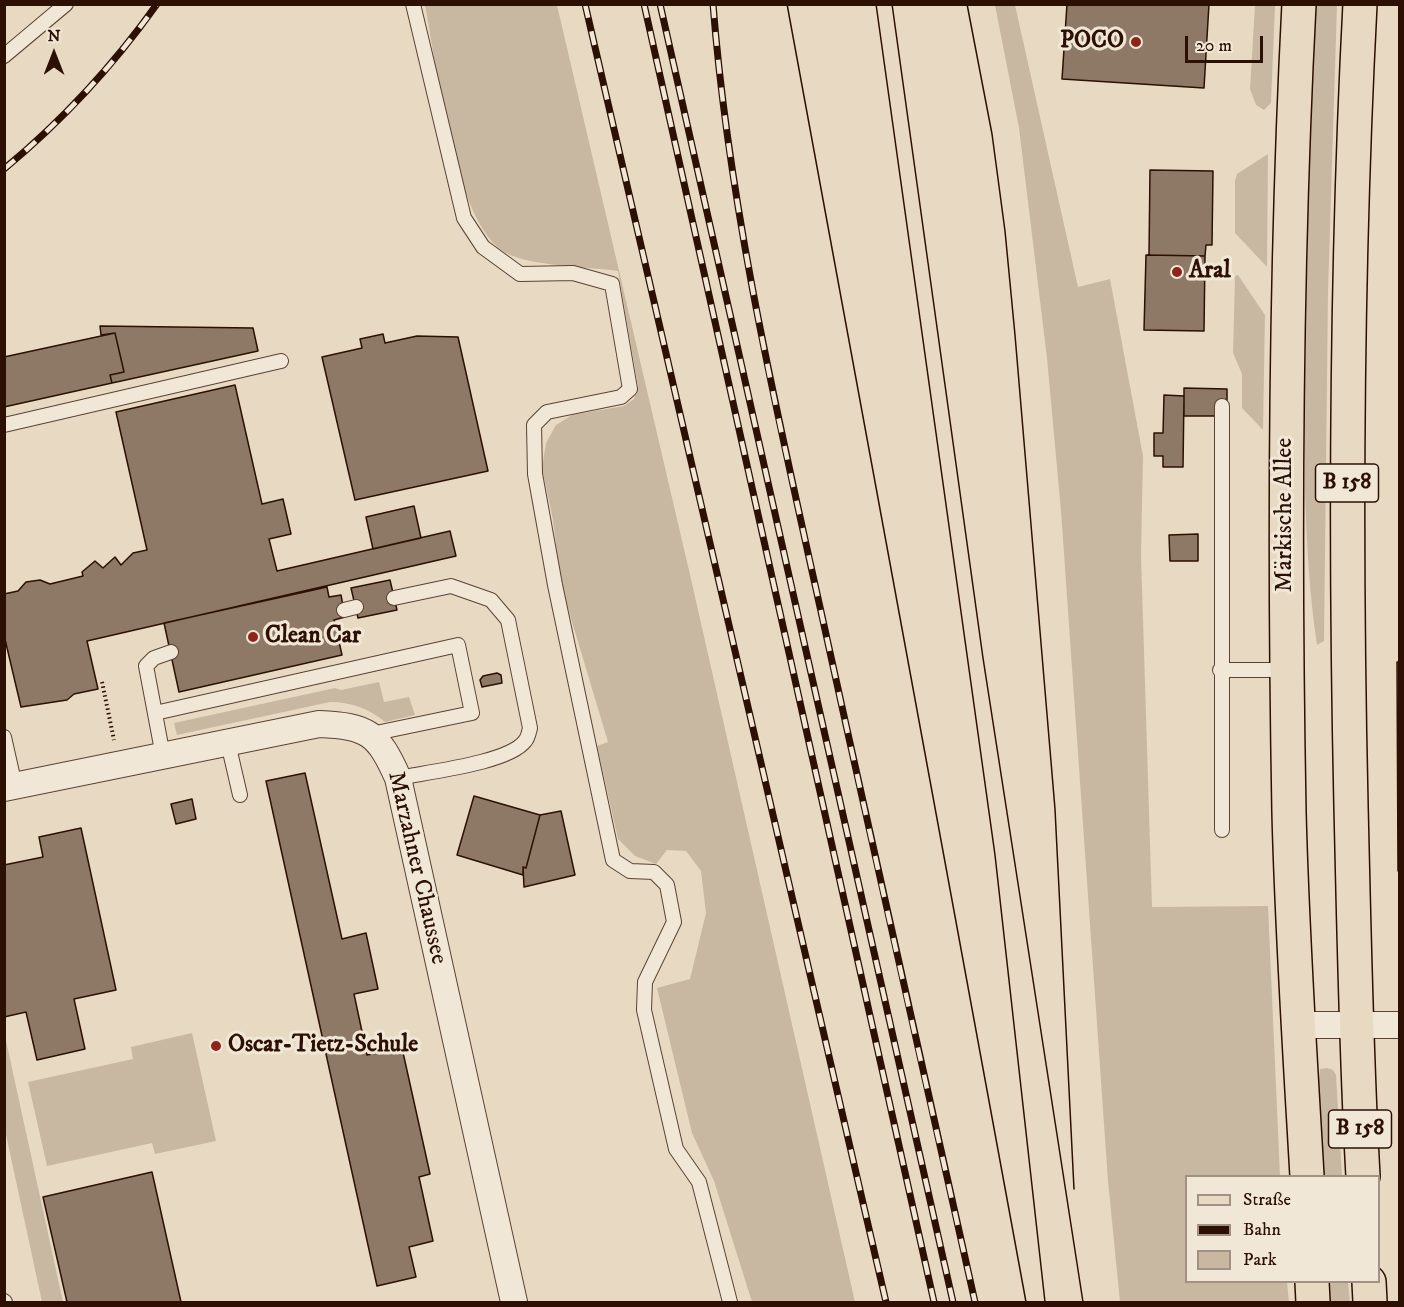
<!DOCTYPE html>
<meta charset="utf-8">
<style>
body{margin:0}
#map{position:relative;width:1404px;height:1307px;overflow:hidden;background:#e8dac2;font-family:"IM FELL DW Pica",serif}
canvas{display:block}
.frame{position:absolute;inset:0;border:6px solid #2c1003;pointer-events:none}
.legend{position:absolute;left:1185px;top:1175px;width:195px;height:108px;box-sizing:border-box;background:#f0e7d7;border:2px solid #a29182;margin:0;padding:8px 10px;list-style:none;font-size:18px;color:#2c1003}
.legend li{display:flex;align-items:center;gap:12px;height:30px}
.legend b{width:30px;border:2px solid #a29182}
.north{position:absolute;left:24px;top:24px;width:60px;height:60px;-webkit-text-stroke:4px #f0e7d7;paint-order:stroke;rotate:0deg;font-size:16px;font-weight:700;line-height:24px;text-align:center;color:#2c1003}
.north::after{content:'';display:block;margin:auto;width:21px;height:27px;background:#2c1003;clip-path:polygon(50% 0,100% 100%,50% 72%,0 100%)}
.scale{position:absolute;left:1185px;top:36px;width:78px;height:27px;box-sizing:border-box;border:3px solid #2c1003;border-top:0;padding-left:8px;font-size:18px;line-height:21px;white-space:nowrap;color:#2c1003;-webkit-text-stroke:4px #f0e7d7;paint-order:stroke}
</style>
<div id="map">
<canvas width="1404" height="1307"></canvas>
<div class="frame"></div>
<ul class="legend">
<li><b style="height:8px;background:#e8dac2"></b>Straße</li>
<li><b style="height:8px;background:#2c1003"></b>Bahn</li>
<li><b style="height:16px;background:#c8b8a2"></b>Park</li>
</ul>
<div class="north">N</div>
<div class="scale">20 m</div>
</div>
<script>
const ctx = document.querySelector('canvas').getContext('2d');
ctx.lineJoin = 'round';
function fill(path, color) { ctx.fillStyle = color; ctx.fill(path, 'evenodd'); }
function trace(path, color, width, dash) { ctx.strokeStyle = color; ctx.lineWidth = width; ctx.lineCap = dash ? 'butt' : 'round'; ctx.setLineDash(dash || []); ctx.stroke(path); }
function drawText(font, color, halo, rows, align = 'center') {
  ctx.font = font + ' "IM FELL DW Pica",serif'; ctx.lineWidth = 6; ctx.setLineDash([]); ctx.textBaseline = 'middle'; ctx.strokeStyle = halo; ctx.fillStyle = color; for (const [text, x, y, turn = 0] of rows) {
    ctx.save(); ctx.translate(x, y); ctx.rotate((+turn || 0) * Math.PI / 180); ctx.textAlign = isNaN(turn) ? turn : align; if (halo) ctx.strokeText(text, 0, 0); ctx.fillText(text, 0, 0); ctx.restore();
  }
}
fill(new Path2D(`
 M 425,5 L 557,5 L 691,579 L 855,1302 L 752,1302 L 714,1181 L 692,1133 L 657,988 L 690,979 L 706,913 L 701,871 L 686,851 L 667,850 L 656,864 L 635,856 L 618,839 L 597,746 L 608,742 L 561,585 L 553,520 L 542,468 L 546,443 L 556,425 L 572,415 L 624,406 L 634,399 L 638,386 L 618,271 C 589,267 530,266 506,253 C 454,225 436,61 425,5 Z
 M 995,5 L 1015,5 L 1078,287 L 1110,279 L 1143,456 L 1141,555 L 1152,907 L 1268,906 L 1280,1176 L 1186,1176 L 1186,1282 L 1287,1282 L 1289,1302 L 1120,1302 L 1108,1181 L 1061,511 L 1047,358 L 1019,128 Z
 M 1255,5 L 1275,5 L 1271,103 L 1264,110 L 1256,105 L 1250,89 Z
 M 1316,5 L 1337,5 L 1328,293 L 1324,641 L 1317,645 C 1302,541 1304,437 1306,332 C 1308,223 1310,113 1316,5 Z
 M 1268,154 L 1267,267 L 1235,233 L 1235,181 L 1237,174 Z
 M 1238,275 L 1265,315 L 1263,430 L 1242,408 L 1242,374 L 1233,353 L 1235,276 Z
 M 379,682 L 384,702 L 409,697 L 415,715 L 385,722 C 368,708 351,702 330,702 L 177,735 L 174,723 L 335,688 L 341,690 Z
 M 192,1033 L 216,1141 L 155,1154 L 152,1143 L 47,1166 L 28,1082 L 133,1059 L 131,1047 Z
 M 4,1036 L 5,1036 L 63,1302 L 42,1302 L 5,1130 Z
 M 1327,1068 L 1333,1070 L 1336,1075 L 1342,1176 L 1322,1176 L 1318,1086 L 1320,1069 Z
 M 1329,1282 L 1348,1282 L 1350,1302 L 1330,1302 Z`), '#c8b8a2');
const building = new Path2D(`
 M 1067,4 L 1209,4 L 1204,88 L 1062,79 Z
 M 1150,170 L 1213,171 L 1212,245 L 1206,245 L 1205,256 L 1149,255 Z
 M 1146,255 L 1205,256 L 1204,331 L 1144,330 Z
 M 100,326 L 253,328 L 258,351 L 112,383 L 110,375 L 124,372 L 115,333 L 101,335 Z
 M 115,333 L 124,372 L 110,375 L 112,383 L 4,407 L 4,357 Z
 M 383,334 L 385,343 L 417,336 L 458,337 L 488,471 L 355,500 L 322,357 L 362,348 L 360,339 Z
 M 235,385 L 262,504 L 283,499 L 291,534 L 269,539 L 277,571 L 450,531 L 456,556 L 87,641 L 98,689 L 74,694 L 67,700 L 21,707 L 4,635 L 4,594 L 18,591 L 26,582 L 40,580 L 50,584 L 83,576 L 82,572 L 95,561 L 103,568 L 115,557 L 121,565 L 133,553 L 147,550 L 116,412 Z
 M 1184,388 L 1227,389 L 1227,416 L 1184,416 Z
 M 1164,395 L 1184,396 L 1183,467 L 1163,467 L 1163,456 L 1154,456 L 1154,433 L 1163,433 Z
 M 414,506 L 421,538 L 373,549 L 366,517 Z
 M 1198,534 L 1198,561 L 1170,561 L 1169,535 Z
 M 390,580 L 397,610 L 358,618 L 351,588 Z
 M 327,587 L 329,597 L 341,595 L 345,617 L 334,620 L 342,655 L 179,692 L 164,623 Z
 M 1397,662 L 1400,662 L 1400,871 L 1398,871 Z
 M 497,673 L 501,675 L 502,683 L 482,687 L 480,680 L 483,676 Z
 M 305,773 L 342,939 L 366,933 L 378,989 L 354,994 L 367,1055 L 402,1048 L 430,1174 L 419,1177 L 433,1241 L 409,1247 L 416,1277 L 377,1286 L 266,781 Z
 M 474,796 L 540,815 L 526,868 L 523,867 L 523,875 L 457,855 Z
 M 192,799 L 196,819 L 176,824 L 171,804 Z
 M 561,811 L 575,875 L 524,887 L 523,867 L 526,868 L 540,815 Z
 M 81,828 L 116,990 L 74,999 L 85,1049 L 37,1060 L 26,1012 L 4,1017 L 4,865 L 43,857 L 39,837 Z
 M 152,1172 L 181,1302 L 67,1302 L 43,1197 Z`);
fill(building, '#8e7966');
trace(building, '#2c1003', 1.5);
const service = new Path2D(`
 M 413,4 L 464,218 L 483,247 L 520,274 L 573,273 L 612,284 L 630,389 L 621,397 L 547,412 L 534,425 L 535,474 L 555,585 L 613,860 L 630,871 L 654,872 L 667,885 L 674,922 L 645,982 L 644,1010 L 676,1149 L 699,1182 L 730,1302
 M 4,56 L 66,4
 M 1222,406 L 1222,830
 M 4,425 L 281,361
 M 394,598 L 451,586 L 491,600 L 508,620 L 530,728 C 529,732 528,738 525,741 C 509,763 427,772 398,778
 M 344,610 L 356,607
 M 1220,670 L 1287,670
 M 155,713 L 458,645 L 472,713 L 371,734
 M 4,737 L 15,786
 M 228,743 L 240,795
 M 163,756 L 146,666 L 154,658 L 171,652
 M 4,1301 L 5,1302`);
const minor = new Path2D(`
 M 4,788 L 319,724 C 368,726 378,733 398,778 L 514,1302
 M 1299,1025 L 1400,1025`);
const primary = new Path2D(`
 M 1299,4 C 1285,273 1284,542 1289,812 C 1292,933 1300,1055 1307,1176
 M 1360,4 C 1346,272 1345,538 1351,806 C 1354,929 1356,1053 1363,1176
 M 1312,1282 L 1313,1302
 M 1369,1282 L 1370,1302`);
trace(service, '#5b4233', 16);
trace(minor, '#5b4233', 28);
trace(primary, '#2c1003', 36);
trace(new Path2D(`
 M 102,682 L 114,740`), '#2c1003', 4, [1.5, 3]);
trace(service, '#f0e7d7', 14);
trace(minor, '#f0e7d7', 26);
trace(primary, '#e8dac2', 33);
trace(new Path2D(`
 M 787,4 L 1026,1302
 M 876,4 L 995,855 L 1045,1302
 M 892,4 L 983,658 L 1083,1302
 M 967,4 L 992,134 L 1005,231 L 1015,335 L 1055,809 L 1074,1189`), '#2c1003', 1.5);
const rail = new Path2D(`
 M 585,4 L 886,1302
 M 644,4 L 934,1302
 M 660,4 L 953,1302
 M 713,4 C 729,208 776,408 820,607 C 871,839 923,1071 975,1302
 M 4,169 C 62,121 113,66 157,4`);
trace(rail, '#2c1003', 7);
trace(rail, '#f0e7d7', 4.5, [14]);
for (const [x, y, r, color] of [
 [1136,42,6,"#8f2418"],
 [1177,272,6,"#8f2418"],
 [253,637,6,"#8f2418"],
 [216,1046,6,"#8f2418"]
]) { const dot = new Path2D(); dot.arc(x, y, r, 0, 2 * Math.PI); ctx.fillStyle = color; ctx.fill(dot); trace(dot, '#f0e7d7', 2); }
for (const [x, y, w] of [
 [1347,483,63],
 [1360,1129,63]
]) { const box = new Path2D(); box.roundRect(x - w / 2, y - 19, w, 38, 4.5); ctx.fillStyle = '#f0e7d7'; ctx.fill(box); trace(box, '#2c1003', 1.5); }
drawText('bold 22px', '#2c1003', null, [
 ["B 158",1347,483],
 ["B 158",1360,1129]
]);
drawText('bold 24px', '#2c1003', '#f0e7d7', [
 ["POCO",1124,42,"right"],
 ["Aral",1189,272],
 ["Clean Car",265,637],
 ["Oscar-Tietz-Schule",228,1046]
], 'left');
drawText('24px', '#2c1003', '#f0e7d7', [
 ["Märkische Allee",1286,515,-90],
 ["Marzahner Chaussee",416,868,77]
]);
</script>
